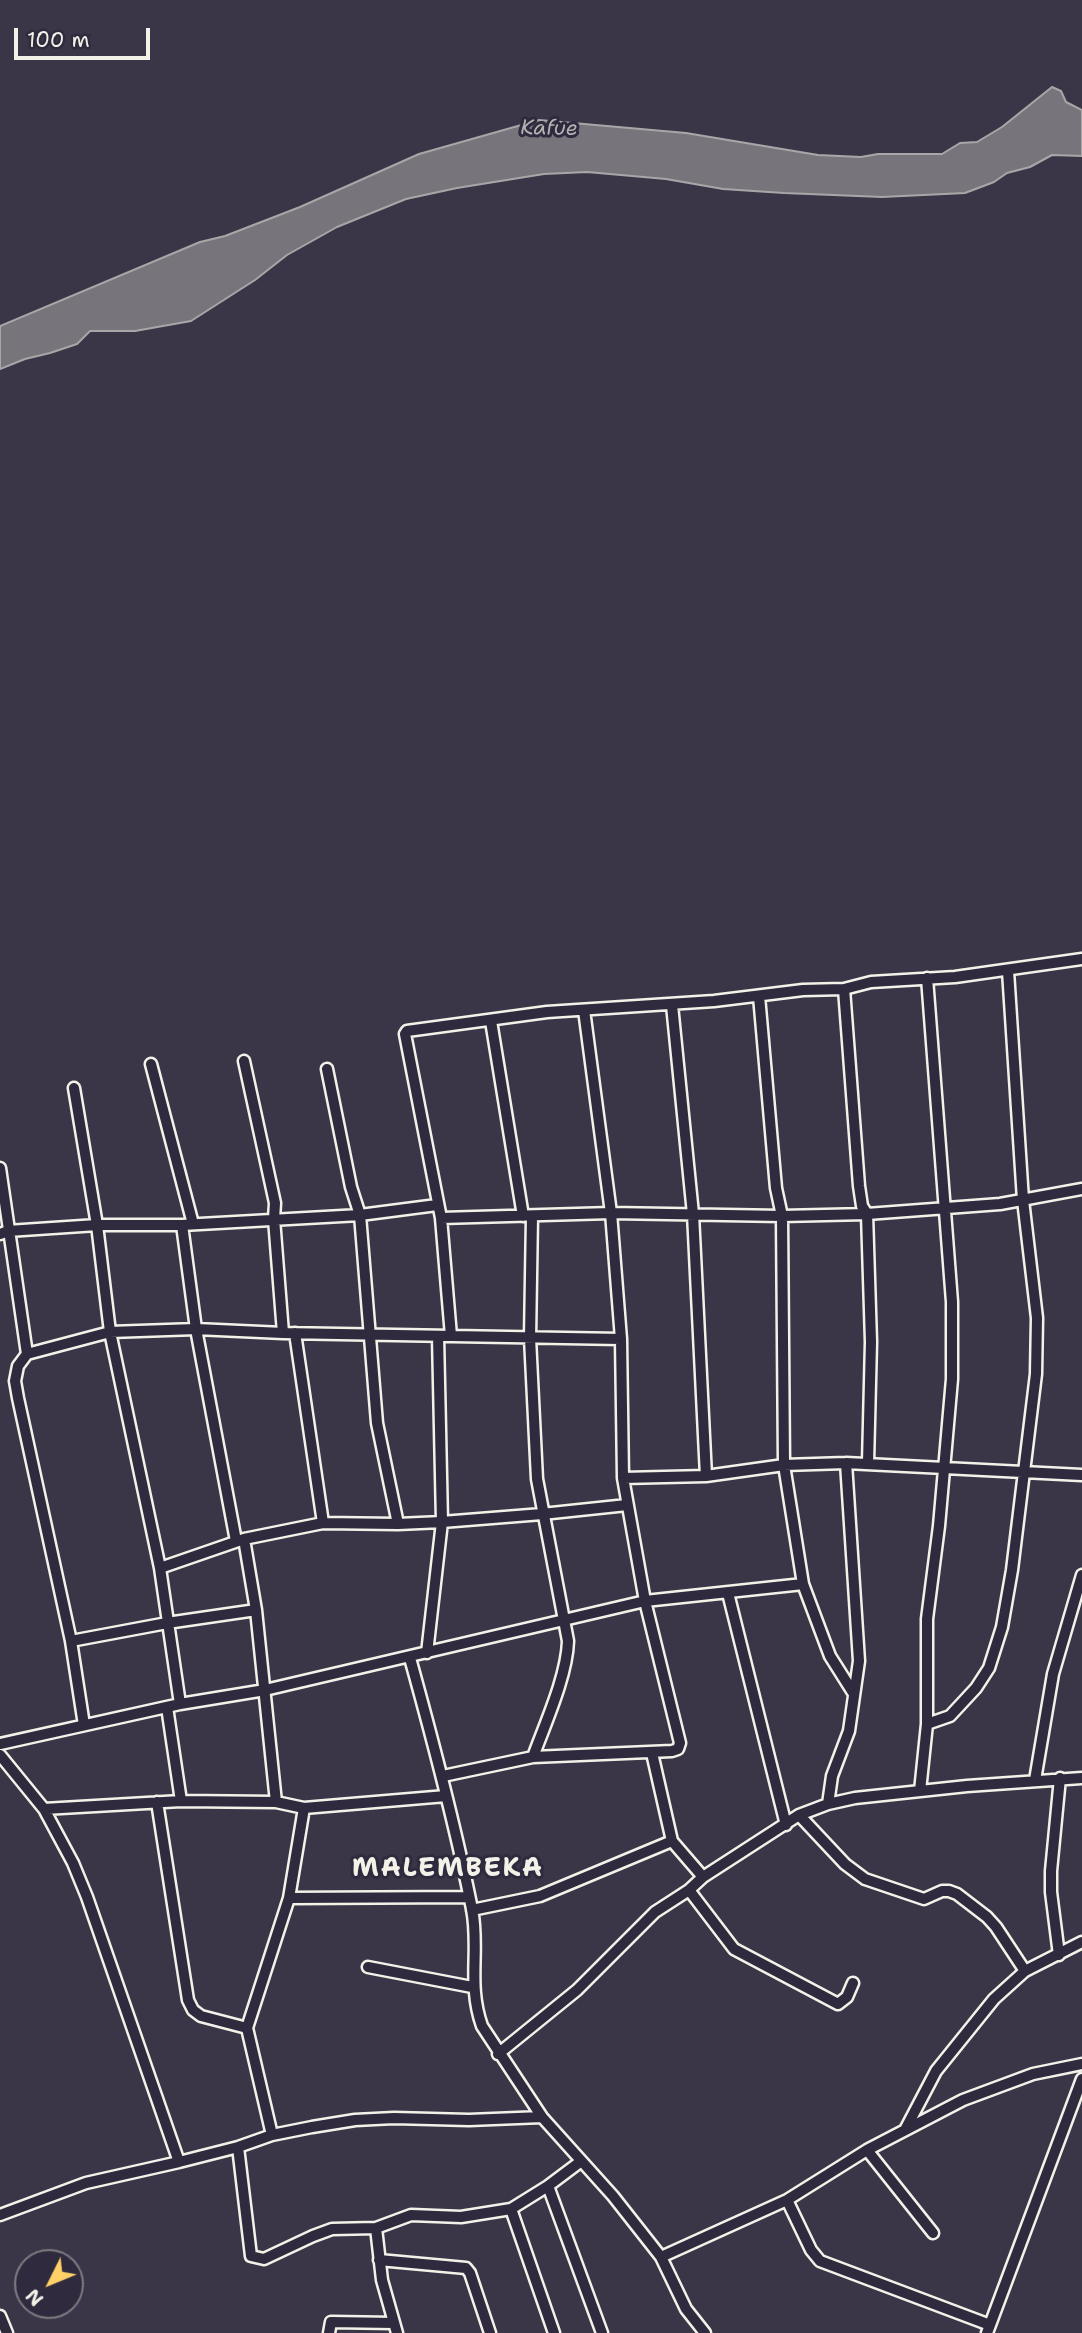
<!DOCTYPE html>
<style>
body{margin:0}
#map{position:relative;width:1082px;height:2333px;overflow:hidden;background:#3b3647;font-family:"Shantell Sans",sans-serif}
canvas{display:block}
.north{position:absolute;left:14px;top:2249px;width:70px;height:70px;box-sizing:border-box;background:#2f2a3d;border:2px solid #7e7a81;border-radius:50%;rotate:227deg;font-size:19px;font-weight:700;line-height:28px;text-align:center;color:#f4f1e8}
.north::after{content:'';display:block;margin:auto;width:24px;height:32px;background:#ffd166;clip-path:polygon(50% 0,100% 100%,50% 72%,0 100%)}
.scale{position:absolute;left:14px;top:28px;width:136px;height:32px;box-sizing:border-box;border:4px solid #f4f1e8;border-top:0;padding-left:9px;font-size:21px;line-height:24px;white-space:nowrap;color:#f4f1e8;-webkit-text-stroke:5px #2f2a3d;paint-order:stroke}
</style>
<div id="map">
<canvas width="1082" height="2333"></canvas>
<div class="north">N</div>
<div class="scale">100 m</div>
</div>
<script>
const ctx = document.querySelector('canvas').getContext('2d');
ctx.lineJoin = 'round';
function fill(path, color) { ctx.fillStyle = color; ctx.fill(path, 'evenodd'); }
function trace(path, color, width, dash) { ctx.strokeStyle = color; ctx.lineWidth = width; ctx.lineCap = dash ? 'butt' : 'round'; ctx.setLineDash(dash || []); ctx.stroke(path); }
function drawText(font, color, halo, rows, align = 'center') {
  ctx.font = font + ' "Shantell Sans",sans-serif'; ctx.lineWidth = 6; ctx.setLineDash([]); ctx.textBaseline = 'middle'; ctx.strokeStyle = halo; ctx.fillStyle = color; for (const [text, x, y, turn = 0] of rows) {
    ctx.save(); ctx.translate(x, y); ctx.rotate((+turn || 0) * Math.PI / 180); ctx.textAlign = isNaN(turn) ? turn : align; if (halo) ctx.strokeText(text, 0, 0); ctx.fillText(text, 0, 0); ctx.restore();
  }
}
const water = new Path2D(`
 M 1052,87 L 1061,91 L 1066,102 L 1082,110 L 1082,156 L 1052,155 L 1030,167 L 1007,173 L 994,182 L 965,193 L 882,197 L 784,193 L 723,189 L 666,179 L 587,172 L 544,174 L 457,188 L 406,199 L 337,227 L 287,255 L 255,280 L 191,321 L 135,331 L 90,331 L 77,344 L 50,353 L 25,359 L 0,369 L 0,326 L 200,242 L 225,236 L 300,207 L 419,154 L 539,120 L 686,133 L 818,155 L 861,157 L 878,154 L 942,154 L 960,143 L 977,142 L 1002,127 Z`);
fill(water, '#78747b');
trace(water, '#aaa6a7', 2);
const street = new Path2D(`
 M 844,989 L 859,1186 L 862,1206 L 867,1214 L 871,1342 L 868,1463
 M 759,996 L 776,1188 L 782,1216 L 784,1465 L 803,1584 L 830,1656 L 854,1694
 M 672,1005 L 693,1214 L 706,1476
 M 491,1021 L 523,1216
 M 244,1061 L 275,1203 L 274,1219 L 283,1333
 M 151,1064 L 193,1224
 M 327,1069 L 351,1187 L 360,1215 L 377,1423 L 398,1524
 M 74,1088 L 97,1225 L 110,1332 L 160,1568 L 180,1704
 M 0,1168 L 27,1354
 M 532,1216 L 530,1338 L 537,1479 L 568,1641 C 567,1676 545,1724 533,1757
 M 441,1218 L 611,1213 L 782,1216 L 867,1214 L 1000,1204 L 1082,1189
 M 182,1225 L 196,1329 L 236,1541
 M 0,1234 L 8,1231 L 97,1225 L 182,1225 L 360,1215 L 437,1205
 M 295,1333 L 323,1523
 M 451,1336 L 441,1218 L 405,1034 L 407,1031 L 547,1012 L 714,1001 L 803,990 L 844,989 L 871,982 L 955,977 L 1082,959
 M 623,1478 L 706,1476 L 784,1465 L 846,1463 L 1082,1475
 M 244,1539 L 256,1610 L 276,1802
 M 160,1568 L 244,1539 L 323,1523 L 398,1524 L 442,1522 L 542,1514 L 627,1505
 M 728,1593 L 786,1825
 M 71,1641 L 167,1623 L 256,1610
 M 427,1653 L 442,1522 L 438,1336
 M 410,1658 C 433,1741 455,1824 472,1909 C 480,1949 467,1984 482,2026 L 542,2117 L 613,2196 L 661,2257 L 686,2309 L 705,2333
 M 167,1707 L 181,1801
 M 927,1724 L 950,1716 L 976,1688 L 989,1668 L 1002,1627 L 1012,1570 L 1036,1374 L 1037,1318 L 1023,1200 L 1008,971
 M 84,1725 L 71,1641 L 18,1398 L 15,1381 L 18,1366 L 27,1354 L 110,1332 L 196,1329 L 283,1333 L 621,1339
 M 0,1744 L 180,1704 L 265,1690 L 645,1601 L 803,1584
 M 652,1753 L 672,1841 L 703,1877
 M 0,1755 L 44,1809 L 73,1863 L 87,1897 L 179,2162
 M 443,1776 L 533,1757 L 672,1751 L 678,1749 L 680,1743 L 645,1601 L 623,1478 L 621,1339 L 611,1213 L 584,1010
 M 1035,1780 L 1053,1674 L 1082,1575
 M 920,1791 L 927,1724 L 927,1619 L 939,1526 L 952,1379 L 952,1302 L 927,978
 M 157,1802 L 188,2000 L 193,2010 L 201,2016 L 247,2028
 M 828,1804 L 832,1776 L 849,1731 L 859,1661 L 846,1463
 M 44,1809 L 181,1801 L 276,1802 L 304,1808 L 446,1796
 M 799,1815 L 845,1864 L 865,1879 L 924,1899 L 942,1891 L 949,1891 L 957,1894 L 987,1917 L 996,1927 L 1025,1971
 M 689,1890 L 734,1949 L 838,2004 L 847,1997 L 853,1983
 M 289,1898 L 468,1897
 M 472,1910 L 540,1896 L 672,1841
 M 1059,1955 L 1051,1892 L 1051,1871 L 1060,1778
 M 368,1967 L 472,1987
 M 498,2054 L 577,1990 L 655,1912 L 689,1890 L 703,1877 L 799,1815 L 828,1804 L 855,1798 L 967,1786 L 1082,1778
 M 905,2130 L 936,2071 L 994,1999 L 1025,1971 L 1082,1942
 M 272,2135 L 247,2028 L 289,1898 L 304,1808
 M 238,2147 L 251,2256 L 264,2259 L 313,2236 L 332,2229 L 376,2228 L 411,2215 L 461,2217 L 511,2209 L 548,2186 L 580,2162
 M 867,2150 L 933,2233
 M 548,2186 L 602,2333
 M 787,2200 L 811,2250 L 820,2261 L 990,2325
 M 511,2209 L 554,2333
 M 0,2215 L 86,2183 L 179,2162 L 238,2147 L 272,2135 L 312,2127 L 355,2120 L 394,2118 L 469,2120 L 542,2117
 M 376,2228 L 382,2280 L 397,2333
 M 661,2257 L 787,2200 L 867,2150 L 963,2100 L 1033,2074 L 1082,2064
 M 379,2260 L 466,2268 L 470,2273 L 490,2333
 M 0,2316 L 7,2333
 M 329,2333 L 331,2322 L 394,2323
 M 987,2333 L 1082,2079`);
trace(street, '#f4f1e8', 15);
trace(street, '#2f2a3d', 10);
drawText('italic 21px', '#b6b2b2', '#2f2a3d', [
 ["Kafue",549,129,1]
]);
ctx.letterSpacing = '2px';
drawText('bold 26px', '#f4f1e8', '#2f2a3d', [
 ["MALEMBEKA",448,1869]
]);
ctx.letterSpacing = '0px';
</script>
